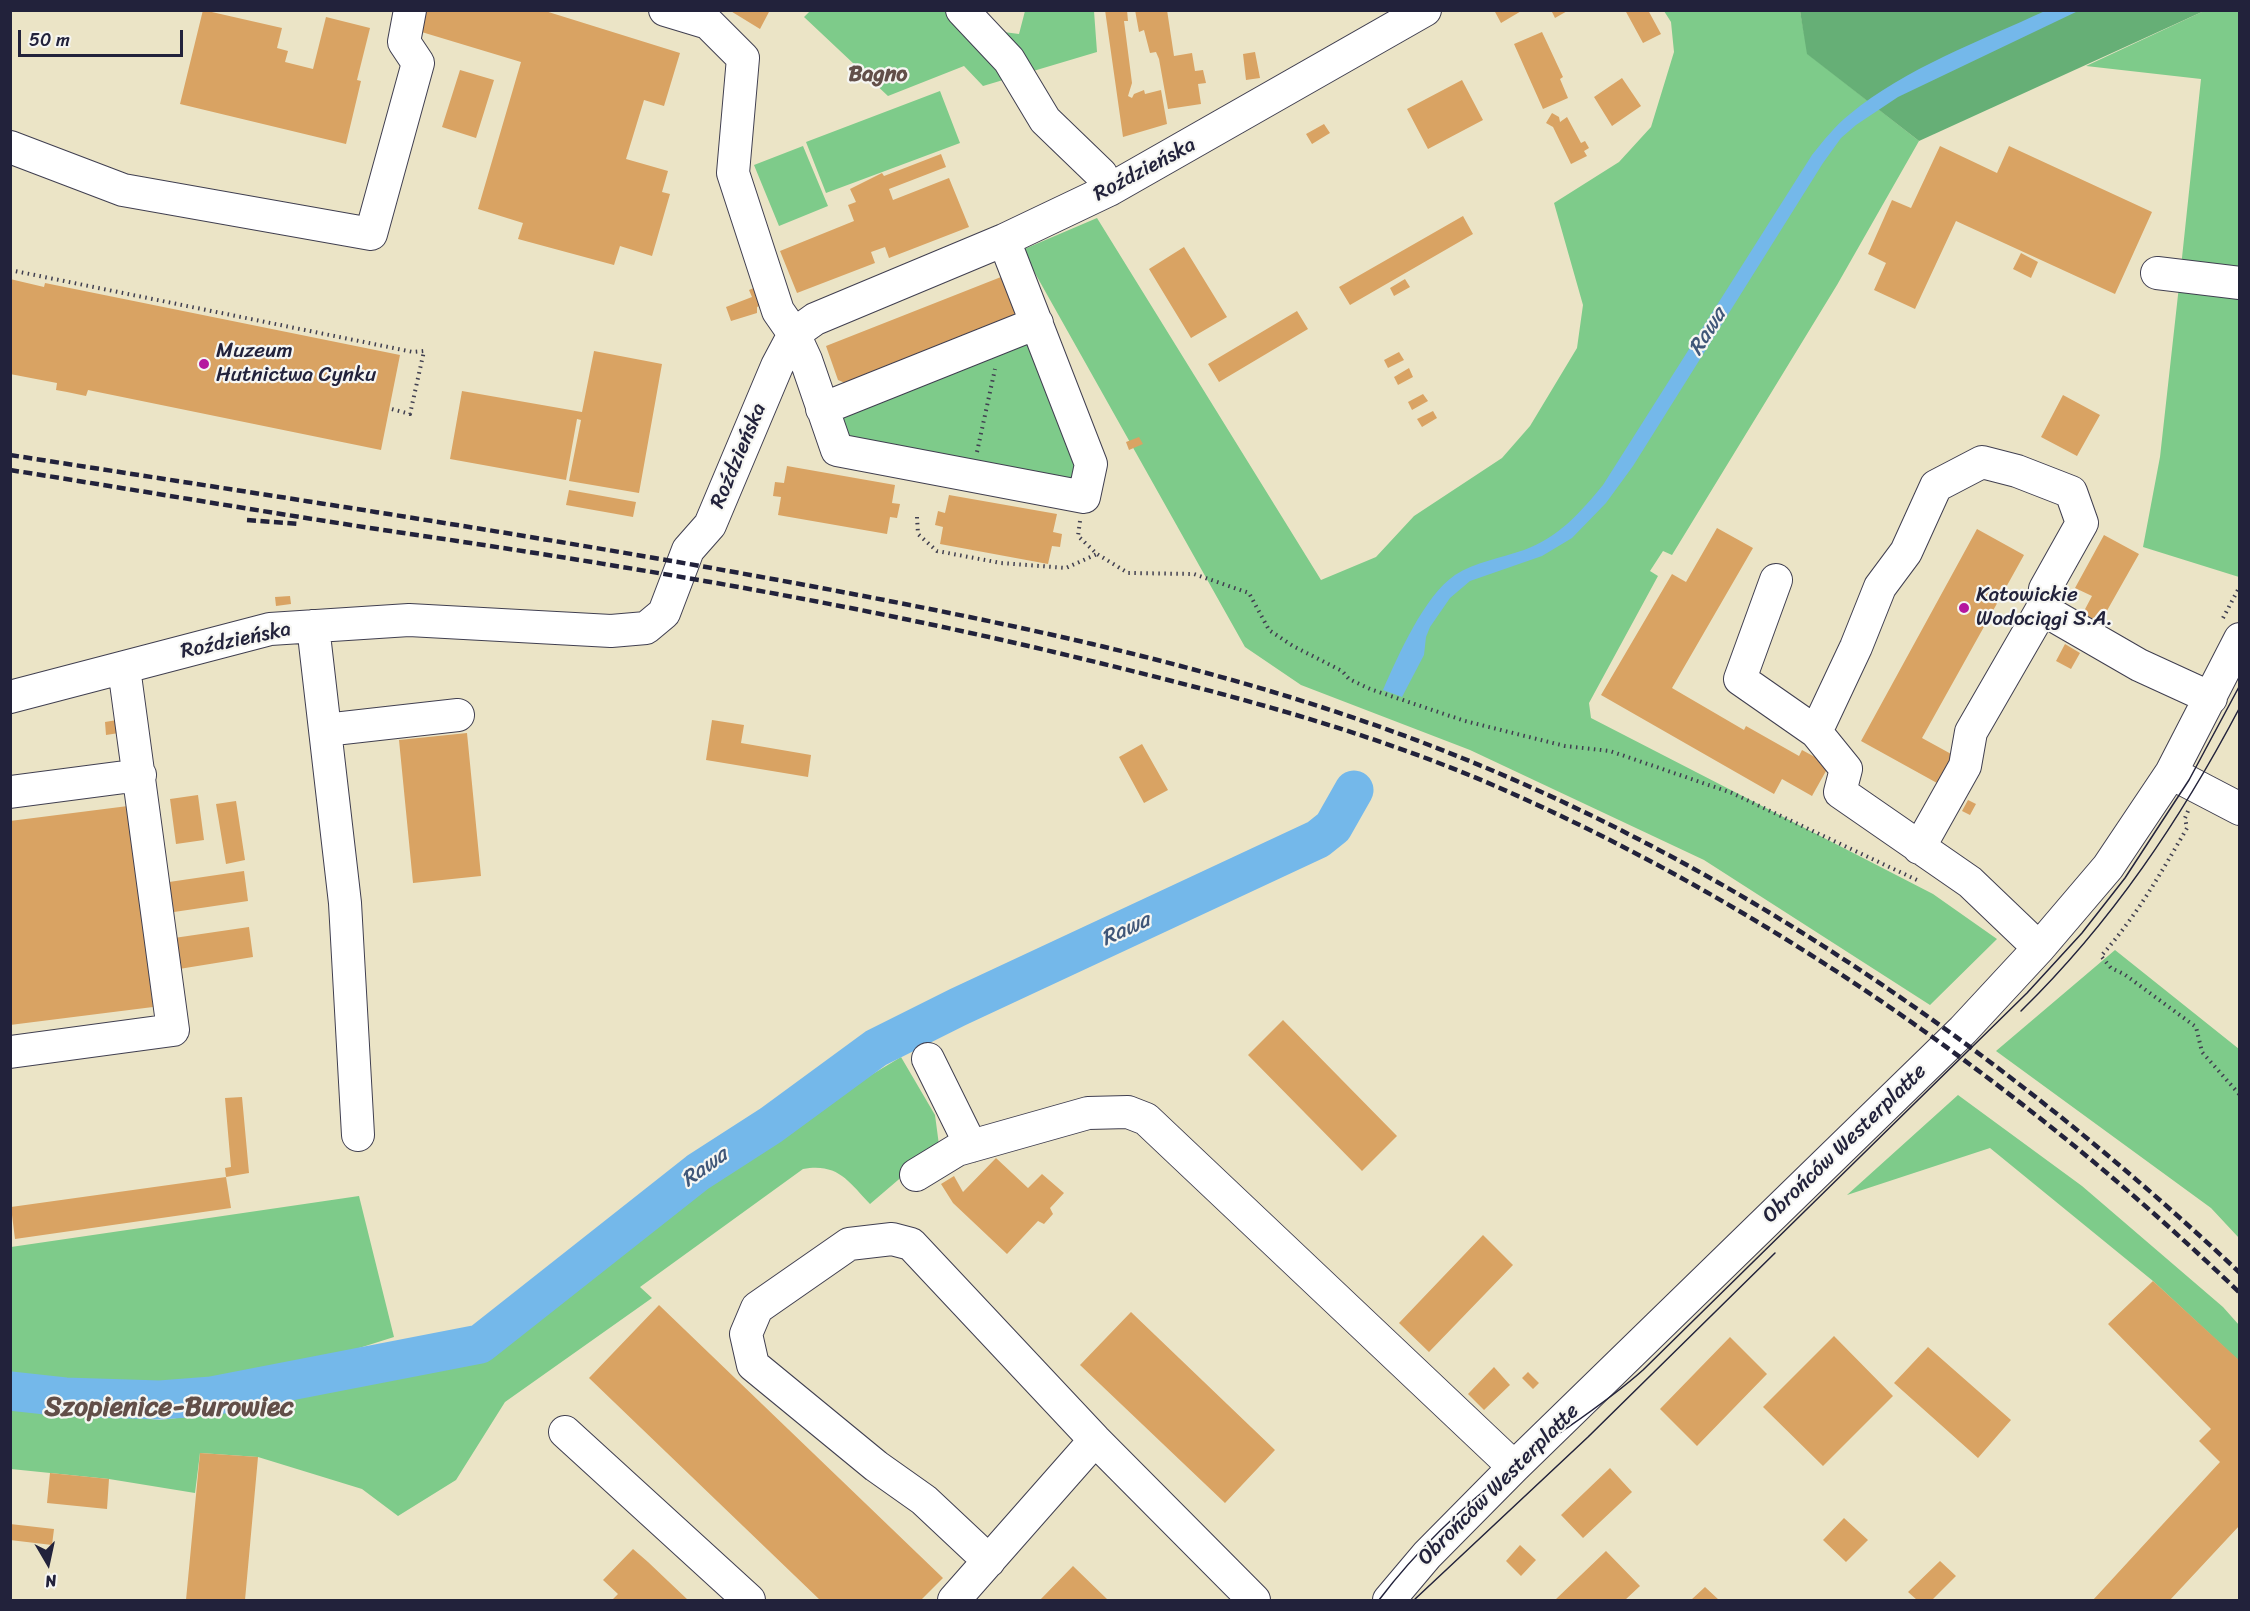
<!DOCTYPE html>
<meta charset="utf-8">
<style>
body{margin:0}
#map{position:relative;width:2250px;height:1611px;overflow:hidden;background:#ebe4c6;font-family:Sriracha,sans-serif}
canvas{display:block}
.frame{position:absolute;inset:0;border:12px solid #22223b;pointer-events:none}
.north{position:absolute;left:18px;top:1533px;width:60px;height:60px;-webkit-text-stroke:4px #f6f6f2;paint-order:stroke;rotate:171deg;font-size:16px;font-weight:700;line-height:24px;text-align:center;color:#22223b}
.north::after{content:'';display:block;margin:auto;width:21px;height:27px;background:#22223b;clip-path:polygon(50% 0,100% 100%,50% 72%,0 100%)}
.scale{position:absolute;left:18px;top:30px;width:165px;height:27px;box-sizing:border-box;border:3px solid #22223b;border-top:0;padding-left:8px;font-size:18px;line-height:21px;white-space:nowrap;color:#22223b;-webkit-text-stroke:4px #f6f6f2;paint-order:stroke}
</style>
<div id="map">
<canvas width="2250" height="1611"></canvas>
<div class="frame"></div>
<div class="north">N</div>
<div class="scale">50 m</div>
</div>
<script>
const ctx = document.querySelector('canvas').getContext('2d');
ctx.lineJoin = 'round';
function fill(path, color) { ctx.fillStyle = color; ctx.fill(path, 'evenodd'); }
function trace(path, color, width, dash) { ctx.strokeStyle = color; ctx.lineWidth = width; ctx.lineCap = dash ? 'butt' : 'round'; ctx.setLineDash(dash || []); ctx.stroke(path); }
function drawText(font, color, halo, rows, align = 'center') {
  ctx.font = font + ' Sriracha,sans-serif'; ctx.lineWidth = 4.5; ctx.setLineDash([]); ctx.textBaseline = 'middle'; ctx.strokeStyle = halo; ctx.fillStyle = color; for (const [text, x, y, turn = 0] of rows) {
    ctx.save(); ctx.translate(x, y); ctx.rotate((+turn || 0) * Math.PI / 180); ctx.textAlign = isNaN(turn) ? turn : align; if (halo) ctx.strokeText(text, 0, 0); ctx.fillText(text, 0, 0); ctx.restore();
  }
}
fill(new Path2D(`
 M 811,10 L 962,11 L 996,31 L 1019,34 L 1025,11 L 1094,11 L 1097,52 L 983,86 L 964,66 L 888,96 L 804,17 Z
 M 1664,11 L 1800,11 L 1808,54 L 1919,141 L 1837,285 L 1672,555 L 1663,551 L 1650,571 L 1658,576 L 1589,703 L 1591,718 L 1933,894 L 1997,939 L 1930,1005 L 1704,860 L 1470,750 L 1301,685 L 1245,647 L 1022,250 L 1097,218 L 1321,580 L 1376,557 L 1414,516 L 1502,458 L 1530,426 L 1577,348 L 1583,305 L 1554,203 L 1619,162 L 1651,127 L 1674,52 L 1671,22 Z
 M 2204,11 L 2239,11 L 2239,274 L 2181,267 L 2201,79 L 2086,66 Z
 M 940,91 L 960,143 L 826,193 L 806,142 Z
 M 803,146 L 828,206 L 779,226 L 754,165 Z
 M 2179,286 L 2239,293 L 2239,577 L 2143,547 L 2160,457 Z
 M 1026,341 L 1080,475 L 1070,483 L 847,442 L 841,420 L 852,411 Z
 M 2115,950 L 2239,1049 L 2239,1238 L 2211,1208 L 1996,1051 Z
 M 901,1057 L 935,1115 L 939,1145 L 870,1204 C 848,1181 838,1163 803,1169 L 640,1287 L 652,1298 L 505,1402 L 456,1480 L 398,1516 L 362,1489 L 258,1457 L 200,1453 L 195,1493 L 109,1479 L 11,1469 L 11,1405 L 160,1420 L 202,1415 L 484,1355 L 700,1187 L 803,1116 Z
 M 1958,1095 L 2082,1186 L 2223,1307 L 2239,1325 L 2239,1361 L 2153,1281 L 1990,1148 L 1847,1195 Z
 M 359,1196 L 394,1337 L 302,1366 L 181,1387 L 113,1386 L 11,1374 L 11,1247 Z`), '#7ecb8a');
fill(new Path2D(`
 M 1800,11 L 2204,11 L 1919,141 L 1807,54 Z`), '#66af76');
fill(new Path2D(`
 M 2045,11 L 2078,11 L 1898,97 L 1856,125 L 1841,138 L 1823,163 L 1633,466 L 1606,503 L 1572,538 L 1542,556 L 1470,581 L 1450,598 L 1430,627 L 1426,637 L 1424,655 L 1402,697 L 1383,690 C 1398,656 1424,596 1455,575 C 1475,562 1501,558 1524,550 C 1558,538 1581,512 1603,485 L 1812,155 C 1824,140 1835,126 1850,114 C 1906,68 1980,41 2045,11 Z`), '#74b8ea');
trace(new Path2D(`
 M 10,1391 L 65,1397 L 160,1400 L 212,1396 L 480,1344 L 698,1172 L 771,1125 L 876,1048 L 958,1007 L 1318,839 L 1333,827 L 1354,790`), '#74b8ea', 39);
fill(new Path2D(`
 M 203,10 L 282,28 L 277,48 L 288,51 L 285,62 L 313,69 L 326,17 L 370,28 L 357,80 L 361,81 L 346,144 L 180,104 Z
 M 420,10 L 542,10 L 680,53 L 664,106 L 644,100 L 626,159 L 668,171 L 662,192 L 670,194 L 652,256 L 620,246 L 614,265 L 518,239 L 523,223 L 478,209 L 521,62 L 415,30 Z
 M 729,10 L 770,10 L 760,29 Z
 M 1105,10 L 1127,10 L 1128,21 L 1124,21 L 1132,83 L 1128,96 L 1132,98 L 1134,94 L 1144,90 L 1145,94 L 1161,90 L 1167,124 L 1123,137 Z
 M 1135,10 L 1167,10 L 1174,56 L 1192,53 L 1195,71 L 1203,70 L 1206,83 L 1198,84 L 1201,104 L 1168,109 L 1159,59 L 1156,52 L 1150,53 L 1144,30 L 1139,32 Z
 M 1494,10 L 1523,10 L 1501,23 Z
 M 1551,10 L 1569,10 L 1555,18 Z
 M 1625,10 L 1648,10 L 1661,34 L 1643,43 Z
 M 1542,32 L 1563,77 L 1560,79 L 1568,98 L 1543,109 L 1514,44 Z
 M 1255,52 L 1260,78 L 1246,80 L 1243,54 Z
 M 460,70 L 494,80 L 476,138 L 442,127 Z
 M 1622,78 L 1641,106 L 1612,126 L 1594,97 Z
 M 1462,80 L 1483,120 L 1428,149 L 1407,109 Z
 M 1552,113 L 1559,117 L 1560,122 L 1567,117 L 1581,143 L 1585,141 L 1589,148 L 1584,151 L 1587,156 L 1571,164 L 1553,127 L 1546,123 Z
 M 1324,124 L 1330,133 L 1312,144 L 1306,134 Z
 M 1940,146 L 1997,173 L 2009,146 L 2152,212 L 2115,294 L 1956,221 L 1915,309 L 1874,290 L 1886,263 L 1868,254 L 1892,200 L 1911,208 Z
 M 941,154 L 946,167 L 889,189 L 893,200 L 949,178 L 969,227 L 889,258 L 885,247 L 871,252 L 875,263 L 797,293 L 780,251 L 854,221 L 848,205 L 856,202 L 850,189 L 882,173 L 884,176 Z
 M 1463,216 L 1473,234 L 1350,305 L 1339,287 Z
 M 1184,247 L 1227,317 L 1191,338 L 1149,269 Z
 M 2021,253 L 2038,262 L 2031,278 L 2013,269 Z
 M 1001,277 L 1016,316 L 845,383 L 838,380 L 826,346 Z
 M 10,279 L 44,287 L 45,283 L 400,355 L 381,450 L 88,390 L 86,396 L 67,392 L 56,390 L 57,383 L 10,374 Z
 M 1405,279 L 1410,287 L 1394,296 L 1390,288 Z
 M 756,287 L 762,305 L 757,307 L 757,313 L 731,321 L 726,307 L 752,297 L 749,290 Z
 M 1297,311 L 1308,329 L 1219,382 L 1208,364 Z
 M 594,351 L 662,364 L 639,493 L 569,481 L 581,420 L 577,419 L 566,480 L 450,459 L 462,391 L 582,412 Z
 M 1399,352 L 1404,360 L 1388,368 L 1384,360 Z
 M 1409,368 L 1413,377 L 1398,385 L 1394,377 Z
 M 1423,394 L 1428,401 L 1412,410 L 1408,402 Z
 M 2063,395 L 2100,415 L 2077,456 L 2041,437 Z
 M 1433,411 L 1437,418 L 1422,427 L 1417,419 Z
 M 1139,437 L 1143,444 L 1129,450 L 1126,442 Z
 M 787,466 L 895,485 L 892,503 L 900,504 L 897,518 L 890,517 L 887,534 L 778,515 L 781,497 L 773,496 L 775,482 L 784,483 Z
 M 569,490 L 636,502 L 633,517 L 566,505 Z
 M 949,495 L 1057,514 L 1053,532 L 1062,534 L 1060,547 L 1052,546 L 1048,564 L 940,544 L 943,527 L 935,525 L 938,511 L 945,513 Z
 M 1717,528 L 1753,548 L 1672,688 L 1744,730 L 1746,726 L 1799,756 L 1802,750 L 1826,763 L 1826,771 L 1812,796 L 1782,779 L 1774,794 L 1601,695 L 1672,574 L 1686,582 Z
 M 1977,529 L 2024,555 L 1922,738 L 1953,755 L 1937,783 L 1861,741 Z
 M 2104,535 L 2139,554 L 2100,623 L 2083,613 L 2092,596 L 2075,588 Z
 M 290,596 L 291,604 L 276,606 L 275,597 Z
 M 2065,644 L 2080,653 L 2071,669 L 2056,661 Z
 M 117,720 L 119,733 L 106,735 L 105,722 Z
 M 712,720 L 744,725 L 741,743 L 811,755 L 808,777 L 706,760 Z
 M 467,733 L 481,876 L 413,883 L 399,740 Z
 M 1142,744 L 1168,790 L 1144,803 L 1119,757 Z
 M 198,795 L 204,840 L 176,844 L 170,799 Z
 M 1968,800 L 1976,804 L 1970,815 L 1962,811 Z
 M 236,801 L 245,860 L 226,864 L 216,804 Z
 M 128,806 L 153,1007 L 10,1025 L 10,821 Z
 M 244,871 L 248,901 L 174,912 L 169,882 Z
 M 249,927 L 253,957 L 179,969 L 174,938 Z
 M 1283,1020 L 1397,1136 L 1362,1171 L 1248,1055 Z
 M 242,1097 L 249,1173 L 226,1177 L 231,1208 L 15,1239 L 11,1207 L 226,1177 L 225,1168 L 231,1167 L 225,1098 Z
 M 996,1158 L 1028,1188 L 1042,1174 L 1064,1193 L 1050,1208 L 1053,1214 L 1044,1224 L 1038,1221 L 1007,1254 L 953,1203 L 941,1184 L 954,1176 L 963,1192 Z
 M 1483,1235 L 1513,1265 L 1429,1352 L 1399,1323 Z
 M 2153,1281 L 2240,1361 L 2240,1525 L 2170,1600 L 2093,1600 L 2220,1462 L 2199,1441 L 2211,1429 L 2108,1324 Z
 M 659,1305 L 943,1578 L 921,1600 L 820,1600 L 589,1378 Z
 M 1131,1312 L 1275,1450 L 1225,1503 L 1080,1365 Z
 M 1834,1336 L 1893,1396 L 1823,1466 L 1763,1407 Z
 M 1730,1337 L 1767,1374 L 1697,1446 L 1660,1409 Z
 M 1928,1347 L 2011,1420 L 1978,1458 L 1894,1383 Z
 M 1494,1367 L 1510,1385 L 1484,1410 L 1468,1394 Z
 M 1528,1372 L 1539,1383 L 1533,1389 L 1522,1378 Z
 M 200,1453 L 258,1457 L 245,1600 L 186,1600 Z
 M 1610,1468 L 1632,1492 L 1583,1538 L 1561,1515 Z
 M 50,1473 L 109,1479 L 107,1509 L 47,1503 Z
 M 1844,1518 L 1868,1540 L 1846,1562 L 1823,1540 Z
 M 10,1524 L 54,1529 L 52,1545 L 10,1540 Z
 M 1520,1545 L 1536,1560 L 1521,1576 L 1506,1561 Z
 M 633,1549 L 648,1562 L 688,1600 L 612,1600 L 618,1594 L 603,1580 Z
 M 1606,1551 L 1640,1586 L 1625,1600 L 1555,1600 Z
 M 1940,1561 L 1956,1576 L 1932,1600 L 1917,1600 L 1908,1592 Z
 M 1073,1566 L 1108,1600 L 1040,1600 Z
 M 1705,1587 L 1719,1600 L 1691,1600 Z`), '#d9a363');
const minor = new Path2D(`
 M 665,10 L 708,23 L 743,58 L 733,173 L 778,311 L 794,334 L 806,360 L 837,450 L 1084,497 L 1091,464 L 1004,240
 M 962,10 L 1009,60 L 1045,120 L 1101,174 L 1109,190
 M 10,147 L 123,190 L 371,234 L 418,63 L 404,42 L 410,10
 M 2157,273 L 2240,283
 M 822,409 L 1037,323
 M 1776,580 L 1740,679 L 1816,732 L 1846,769 L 1840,792 L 1970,882 L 2039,948
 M 313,626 L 345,903 L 358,1135
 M 10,697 L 270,629 L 409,620 L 611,631 L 646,628 L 664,613 L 688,550 L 710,525 L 777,366 L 794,334 L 815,319 L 1004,240 L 1109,190 L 1425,10
 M 325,730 L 458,715
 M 1816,732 L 1856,647 L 1880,587 L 1906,552 L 1936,486 L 1982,462 L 2017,471 L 2071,492 L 2082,523 L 2045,589 L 2042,609
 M 2171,773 L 2240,809
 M 10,792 L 140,775
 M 1919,848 L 1965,766 L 1971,732 L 2042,609 L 2139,665 L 2211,698
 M 10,1052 L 173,1030 L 124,668
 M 928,1059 L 971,1146
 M 916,1175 L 957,1150 L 1088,1113 L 1128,1112 L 1146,1119 L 1514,1467
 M 565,1432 L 749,1600
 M 989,1561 L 924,1500 L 876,1466 L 753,1365 L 746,1334 L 757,1308 L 849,1244 L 892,1239 L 911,1244 L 1095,1440 L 1254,1600
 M 954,1600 L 1095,1440
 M 1389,1600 L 1427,1555 L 1514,1467 L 1963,1030 L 2039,948 L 2108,867 L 2171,773 L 2240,639`);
trace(minor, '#403f50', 34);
trace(new Path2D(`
 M 10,270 L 413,352 L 424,351 L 410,414 L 388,408
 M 977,452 L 995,369
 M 917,517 L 918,534 L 937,551 L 1001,563 L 1066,568 L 1097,554
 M 1080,521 L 1078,536 L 1097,554 L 1128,573 L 1194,574 L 1249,593 L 1269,630 L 1293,646 L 1342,671 L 1349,679 L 1370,689 L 1465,721 L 1565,746 L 1610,751 L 1732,793 L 1917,880
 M 2223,618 L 2240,586
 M 2188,811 L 2185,818 L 2187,828 C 2161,873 2136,917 2101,956 L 2111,968 L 2124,974 L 2196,1027 L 2202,1052 L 2240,1095`), '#403f50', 4, [1.5, 4.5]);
trace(minor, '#fff', 32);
trace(new Path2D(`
 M 2021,1011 C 2112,922 2181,819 2240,707
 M 1379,1600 C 1417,1550 1465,1504 1515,1466 C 1558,1432 1602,1407 1643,1370 L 2027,993 L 2082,933 L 2125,878 L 2189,780 L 2240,685
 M 1414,1600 L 1588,1437 L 1775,1253`), '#22223b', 1.5);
trace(new Path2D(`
 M 10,455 C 279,497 548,537 816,587 C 1034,628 1255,674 1462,758 C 1748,873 2016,1062 2240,1273
 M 10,470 C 155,493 299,518 444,539 C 657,571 869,607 1079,658 C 1228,694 1380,733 1520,797 C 1782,915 2033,1094 2240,1293
 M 247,520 L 299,524`), '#22223b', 4.5, [9, 4.5]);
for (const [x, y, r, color] of [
 [204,364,6,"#b5179e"],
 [1964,608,6,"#b5179e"]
]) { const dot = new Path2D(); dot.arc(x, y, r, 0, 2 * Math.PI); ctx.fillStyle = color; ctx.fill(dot); trace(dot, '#f6f6f2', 2); }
drawText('21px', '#22223b', '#f6f6f2', [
 ["Roździeńska",1145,170,-28],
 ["Roździeńska",739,456,-67],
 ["Roździeńska",236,641,-12],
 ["Obrońców Westerplatte",1845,1144,-44],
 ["Obrońców Westerplatte",1499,1485,-45]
]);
drawText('21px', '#22223b', '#f6f6f2', [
 ["Muzeum",216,352],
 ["Hutnictwa Cynku",216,376],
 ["Katowickie",1976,596],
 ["Wodociągi S.A.",1976,620]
], 'left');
drawText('bold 22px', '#624f49', '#f6f6f2', [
 ["Bagno",878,75]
]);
drawText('italic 22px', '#3f5678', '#f6f6f2', [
 ["Rawa",1708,332,-58],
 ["Rawa",1126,930,-25],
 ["Rawa",705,1168,-36]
]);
drawText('bold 27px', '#624f49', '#f6f6f2', [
 ["Szopienice-Burowiec",169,1408]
]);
</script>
